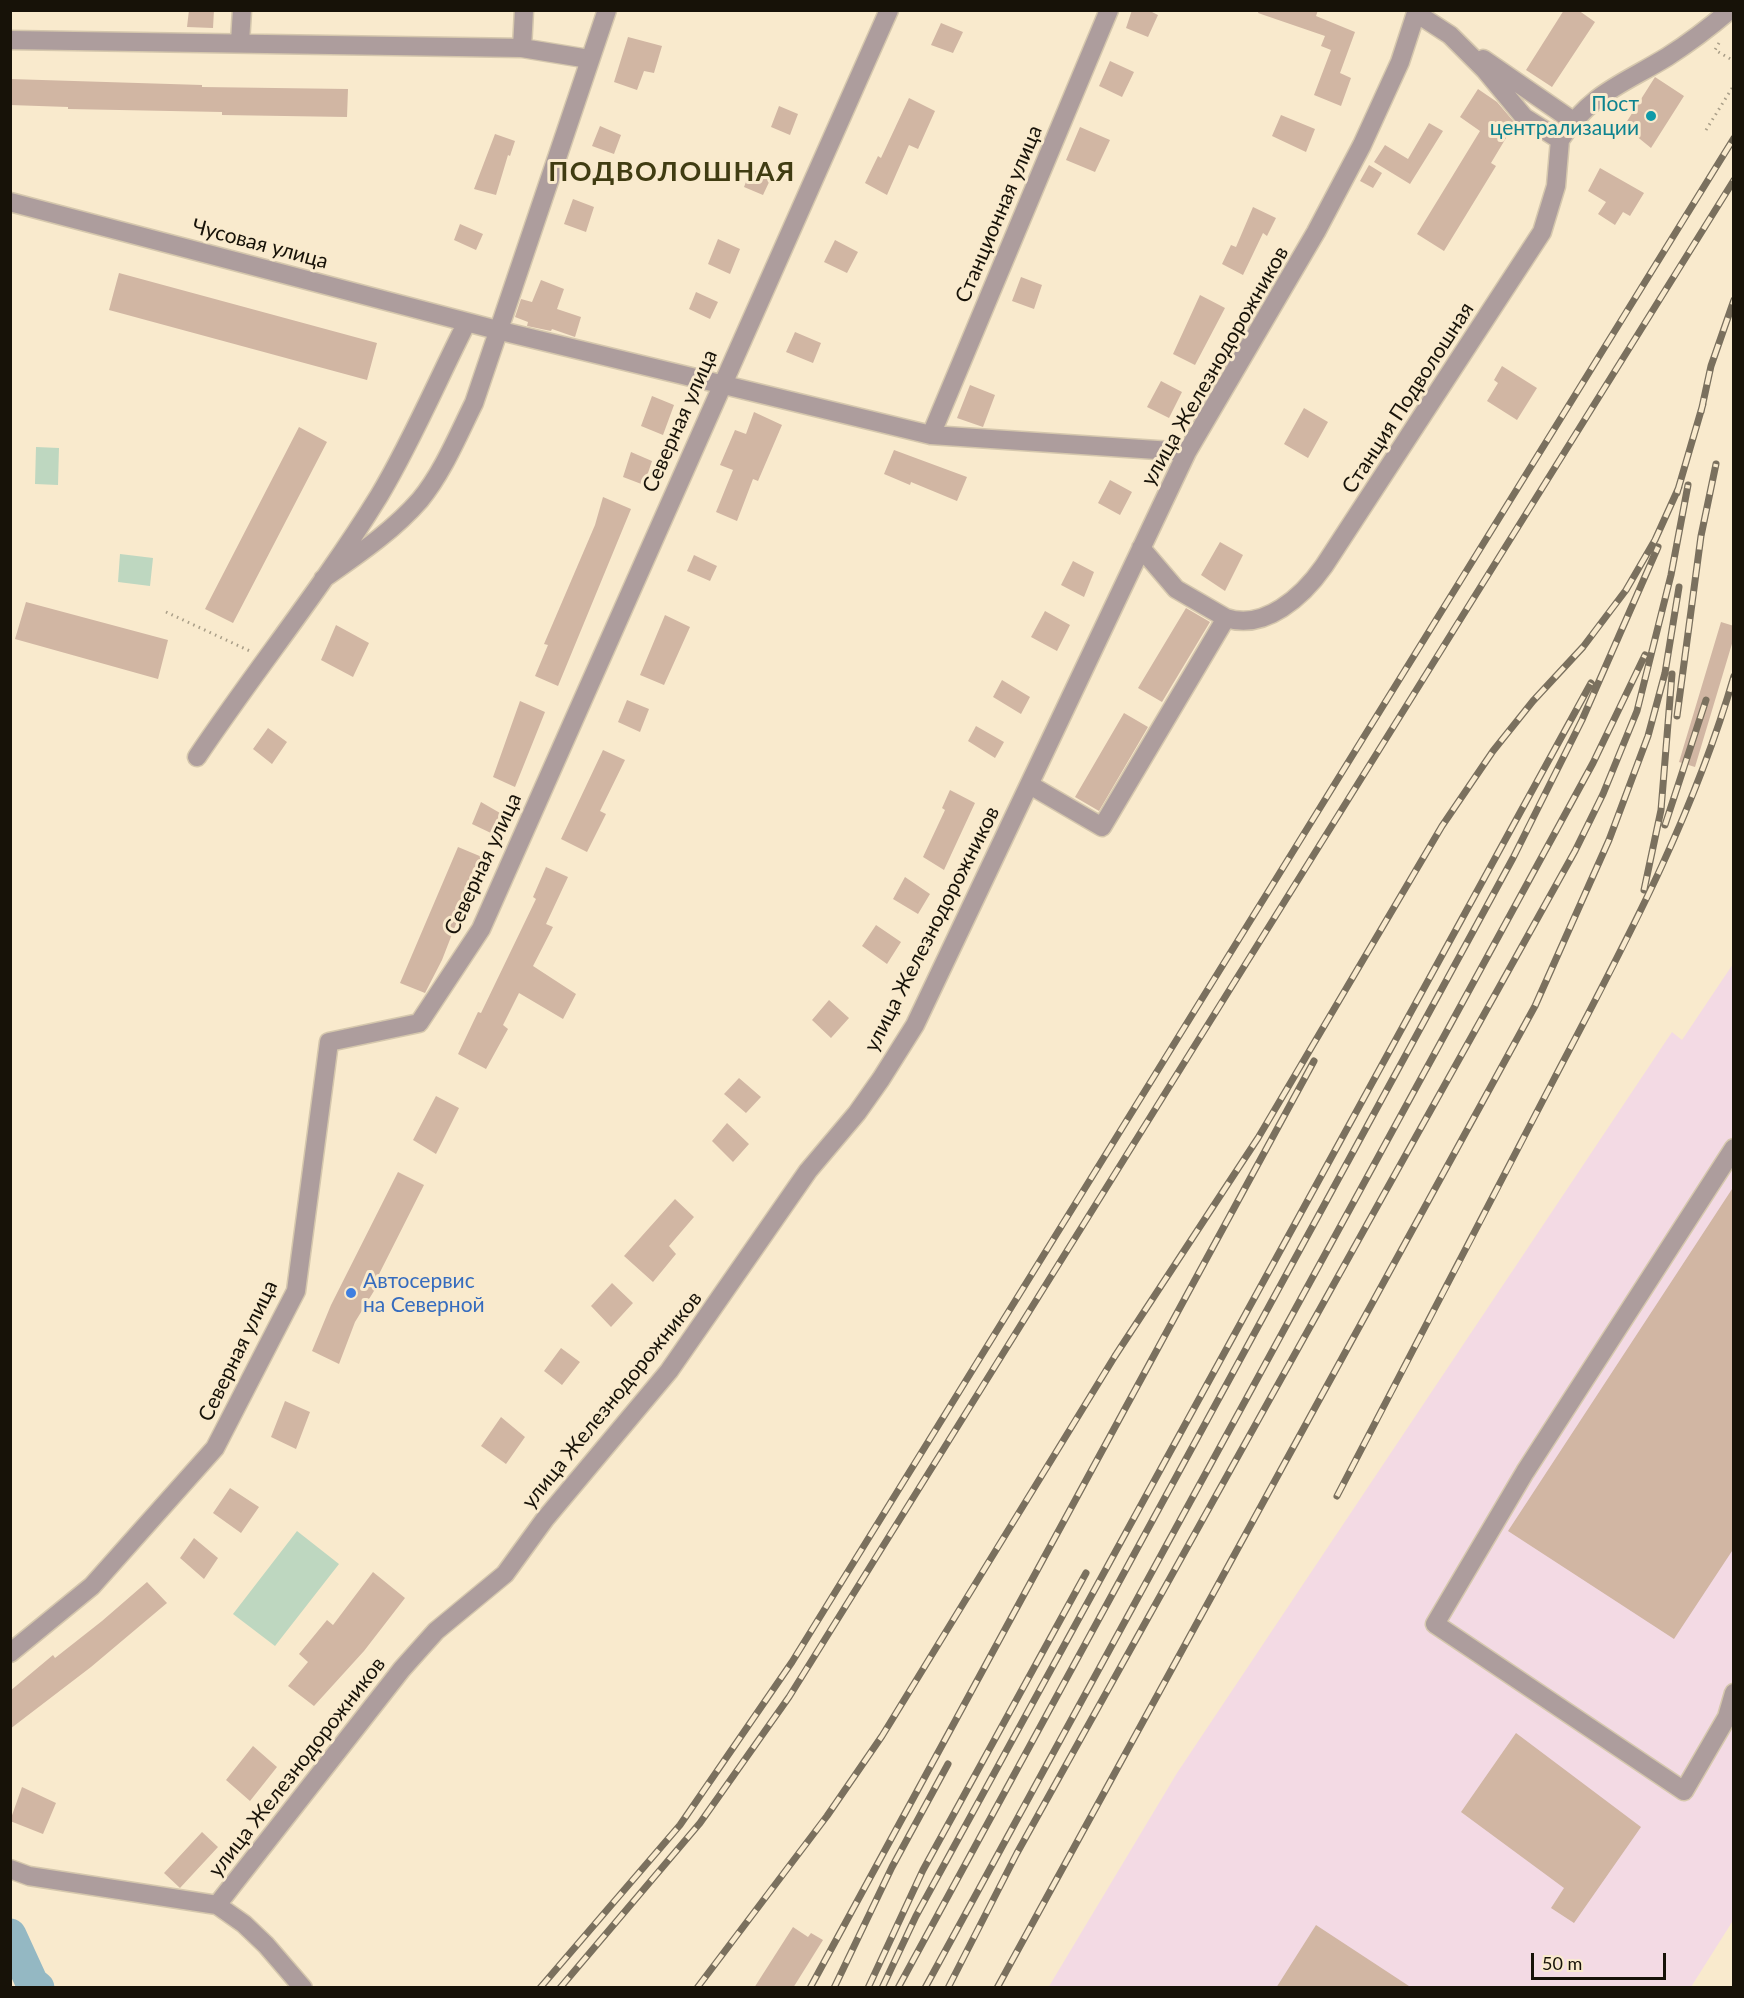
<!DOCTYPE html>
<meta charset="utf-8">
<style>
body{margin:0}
#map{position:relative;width:1744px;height:1998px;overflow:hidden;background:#f9eacd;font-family:Lato,sans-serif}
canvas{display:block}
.frame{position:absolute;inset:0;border:12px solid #171208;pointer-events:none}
.scale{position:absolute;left:1531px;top:1953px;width:135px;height:27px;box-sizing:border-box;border:3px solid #171208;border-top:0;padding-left:8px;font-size:18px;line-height:21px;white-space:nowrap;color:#171208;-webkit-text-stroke:4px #f9eacd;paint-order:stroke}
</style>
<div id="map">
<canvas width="1744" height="1998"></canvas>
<div class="frame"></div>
<div class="scale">50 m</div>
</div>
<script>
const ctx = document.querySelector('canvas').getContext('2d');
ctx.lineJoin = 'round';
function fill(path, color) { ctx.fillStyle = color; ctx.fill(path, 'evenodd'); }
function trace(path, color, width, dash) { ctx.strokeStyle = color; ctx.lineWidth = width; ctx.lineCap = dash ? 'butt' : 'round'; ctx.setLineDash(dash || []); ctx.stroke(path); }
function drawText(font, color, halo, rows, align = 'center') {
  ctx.font = font + ' Lato,sans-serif'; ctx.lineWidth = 6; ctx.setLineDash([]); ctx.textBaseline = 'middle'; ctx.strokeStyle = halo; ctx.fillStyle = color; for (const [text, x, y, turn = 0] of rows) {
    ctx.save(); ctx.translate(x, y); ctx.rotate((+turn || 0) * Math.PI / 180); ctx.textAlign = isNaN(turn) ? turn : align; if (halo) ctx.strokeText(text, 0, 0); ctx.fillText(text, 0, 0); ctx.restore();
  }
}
fill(new Path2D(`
 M 1733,964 L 1734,1919 L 1691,1987 L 1048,1988 L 1177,1773 L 1672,1032 L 1682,1040 Z`), '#f3dae4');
fill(new Path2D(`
 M 36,447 L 59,448 L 58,485 L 35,484 Z
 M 120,554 L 153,558 L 150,586 L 118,582 Z
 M 297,1531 L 339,1564 L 275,1646 L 233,1614 Z`), '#bed7c0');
trace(new Path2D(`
 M 10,1935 L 32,1983 L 38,1988`), '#94b8c3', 33);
fill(new Path2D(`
 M 189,10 L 214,10 L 213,28 L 187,27 Z
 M 1132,10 L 1148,10 L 1158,15 L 1148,37 L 1126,28 Z
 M 1259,10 L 1318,10 L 1316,16 L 1355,32 L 1340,73 L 1351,78 L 1341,106 L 1314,95 L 1331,50 L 1321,46 L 1325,36 L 1258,13 Z
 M 1564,10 L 1578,10 L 1595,22 L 1552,87 L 1526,70 Z
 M 941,23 L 963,32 L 953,53 L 931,45 Z
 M 628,37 L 662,46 L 654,73 L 644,71 L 637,90 L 614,82 Z
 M 1110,61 L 1134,72 L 1122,97 L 1099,86 Z
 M 1655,77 L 1684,96 L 1651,148 L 1624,126 Z
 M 10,79 L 202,85 L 202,87 L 348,89 L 347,117 L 222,115 L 222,112 L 68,109 L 68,107 L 10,105 Z
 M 1478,89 L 1497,102 L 1515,123 L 1491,163 L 1496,166 L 1444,251 L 1417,234 L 1480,131 L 1460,117 Z
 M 909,98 L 935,111 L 918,149 L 909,145 L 887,195 L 865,183 L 878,156 L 881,158 Z
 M 779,106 L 798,114 L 790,135 L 771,127 Z
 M 1281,115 L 1315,129 L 1306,152 L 1272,136 Z
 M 1429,123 L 1443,131 L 1410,184 L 1374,162 L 1385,145 L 1408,159 Z
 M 600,126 L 621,135 L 614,154 L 592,146 Z
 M 1080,127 L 1110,140 L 1095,172 L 1066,160 Z
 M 495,134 L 515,141 L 510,156 L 508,155 L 496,195 L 474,189 Z
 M 1369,165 L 1382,173 L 1373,188 L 1360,181 Z
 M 1600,168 L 1644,193 L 1630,216 L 1623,212 L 1615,225 L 1598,214 L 1606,202 L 1588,191 Z
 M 751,169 L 771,178 L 763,195 L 744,187 Z
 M 573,199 L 594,207 L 586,232 L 564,224 Z
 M 1253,207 L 1276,218 L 1267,236 L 1263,233 L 1243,275 L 1222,264 L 1231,245 L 1236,247 Z
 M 460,224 L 483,234 L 476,250 L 454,240 Z
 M 718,239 L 740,249 L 730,274 L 708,264 Z
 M 835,240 L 858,252 L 847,273 L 824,262 Z
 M 119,273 L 377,343 L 367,380 L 109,310 Z
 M 1021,277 L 1042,285 L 1034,309 L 1012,301 Z
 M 541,280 L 564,289 L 557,309 L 581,317 L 575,337 L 552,329 L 551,331 L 527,326 L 528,322 L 515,317 L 521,299 L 532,302 Z
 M 696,292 L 718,302 L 710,319 L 689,309 Z
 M 1200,295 L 1225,308 L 1195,365 L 1173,354 Z
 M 795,332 L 821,343 L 813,363 L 786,352 Z
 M 1502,366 L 1537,388 L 1517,420 L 1487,401 L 1498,383 L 1494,380 Z
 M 1161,381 L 1182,392 L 1169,418 L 1147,407 Z
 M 970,385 L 995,395 L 983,427 L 957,418 Z
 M 652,396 L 674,405 L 663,435 L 641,426 Z
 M 1304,408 L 1328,422 L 1308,458 L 1284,444 Z
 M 754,412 L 782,425 L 758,481 L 753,479 L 737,521 L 716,512 L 733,470 L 720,465 L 735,430 L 746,434 Z
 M 299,427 L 327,442 L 233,623 L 205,609 Z
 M 894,450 L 967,477 L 957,501 L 911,482 L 910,485 L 884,474 Z
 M 631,452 L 652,461 L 644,485 L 623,477 Z
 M 1110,480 L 1132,492 L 1120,515 L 1098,503 Z
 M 603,497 L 631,509 L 558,686 L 535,676 L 548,645 L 544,644 L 595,525 Z
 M 1220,542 L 1243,555 L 1225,591 L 1201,575 Z
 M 694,555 L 717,566 L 710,581 L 687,571 Z
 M 1073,561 L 1094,572 L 1084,597 L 1061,585 Z
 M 26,602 L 168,640 L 158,679 L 15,639 Z
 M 1186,608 L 1210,622 L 1162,702 L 1138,688 Z
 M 1045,611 L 1070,625 L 1057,651 L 1031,637 Z
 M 665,615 L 690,627 L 664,685 L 640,675 Z
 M 1721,622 L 1734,626 L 1734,637 L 1695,767 L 1679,762 Z
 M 336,625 L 369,643 L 353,677 L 321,660 Z
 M 1002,680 L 1030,697 L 1021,714 L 993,697 Z
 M 627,700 L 649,709 L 640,732 L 618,722 Z
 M 520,701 L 545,712 L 515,787 L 493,777 Z
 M 1124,713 L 1148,727 L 1099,811 L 1075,797 Z
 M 976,726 L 1004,742 L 995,758 L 968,741 Z
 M 268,728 L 287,742 L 272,764 L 253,749 Z
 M 603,750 L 625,760 L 600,811 L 606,814 L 587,852 L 561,839 Z
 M 950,790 L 975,803 L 944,870 L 923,857 L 945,810 L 942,808 Z
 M 481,802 L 500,813 L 493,834 L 472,824 Z
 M 458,847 L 482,857 L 442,960 L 425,993 L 400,983 Z
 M 546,867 L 568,877 L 546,924 L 553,927 L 533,966 L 576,994 L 563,1019 L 519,993 L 503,1025 L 508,1029 L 486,1069 L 458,1054 L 478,1012 L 481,1013 L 536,899 L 533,897 Z
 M 905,877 L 930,894 L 918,914 L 893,899 Z
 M 876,925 L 901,942 L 887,964 L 862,946 Z
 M 829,1000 L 849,1018 L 831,1038 L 812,1020 Z
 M 739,1078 L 761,1097 L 746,1113 L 724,1094 Z
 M 436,1096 L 459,1108 L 436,1154 L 413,1140 Z
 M 727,1123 L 749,1144 L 733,1162 L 712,1141 Z
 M 398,1172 L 424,1185 L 374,1284 L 377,1286 L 355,1322 L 339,1364 L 312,1351 L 331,1305 Z
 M 1734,1186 L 1734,1548 L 1674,1639 L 1508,1531 Z
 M 675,1199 L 694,1217 L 669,1246 L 676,1254 L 653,1282 L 624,1256 Z
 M 612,1283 L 633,1303 L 611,1327 L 591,1306 Z
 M 561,1348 L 580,1362 L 562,1385 L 544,1371 Z
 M 285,1401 L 310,1412 L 296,1449 L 271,1437 Z
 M 501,1417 L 525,1437 L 506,1464 L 481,1446 Z
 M 230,1488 L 259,1507 L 241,1533 L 213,1513 Z
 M 194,1538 L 218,1558 L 204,1579 L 180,1558 Z
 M 373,1572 L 405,1598 L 364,1651 L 314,1706 L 288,1686 L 308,1662 L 299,1654 L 327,1620 L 333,1625 Z
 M 147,1582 L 167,1603 L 91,1667 L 10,1729 L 10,1691 L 53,1655 L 55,1658 L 102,1621 Z
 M 1516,1733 L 1641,1827 L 1574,1923 L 1551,1908 L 1564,1888 L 1461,1812 Z
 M 253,1746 L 277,1767 L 250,1801 L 226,1780 Z
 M 22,1787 L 56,1803 L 43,1834 L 10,1821 Z
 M 202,1832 L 218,1847 L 180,1888 L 164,1873 Z
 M 1316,1925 L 1412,1988 L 1276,1988 Z
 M 793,1927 L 808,1937 L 811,1933 L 823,1940 L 793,1988 L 754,1988 Z`), '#d1b6a3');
const minor = new Path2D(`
 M 1416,13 L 1450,35 L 1485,70 L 1524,117 L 1560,140 C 1591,93 1621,85 1667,57 C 1689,43 1710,27 1730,10
 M 10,40 L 522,48 L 589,59
 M 240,42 L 242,10
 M 522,48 L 524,10
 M 1483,59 L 1573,121
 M 10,202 L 497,330 L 931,435 L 1187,452
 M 931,435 L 1109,10
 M 323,579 C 357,555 392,532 420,500 C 443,472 458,435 474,403 L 607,10
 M 1226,618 C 1265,631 1303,596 1324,566 L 1542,232 L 1556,186 L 1560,140
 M 197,757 C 256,669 323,587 379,496 C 412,441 438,379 467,322
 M 1030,785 L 1102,827 L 1226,618 L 1176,589 L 1141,548
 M 1734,1148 L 1525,1472 L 1435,1624 L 1684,1791 L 1727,1717 L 1734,1693
 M 10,1653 L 92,1586 L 215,1448 L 296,1291 L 329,1042 L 419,1023 L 481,929 L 889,10
 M 10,1869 L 29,1876 L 217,1905 L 244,1924 L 266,1945 L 303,1988
 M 217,1905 L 402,1669 L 436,1631 L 505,1574 L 545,1519 L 669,1371 L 808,1171 L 857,1113 L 881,1079 L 915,1025 L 1187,452 L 1316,232 L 1362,145 L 1400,62 L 1417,10`);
trace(minor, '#d5c7ad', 21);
trace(new Path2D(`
 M 1719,43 L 1715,50 L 1734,61
 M 1706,130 L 1734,85
 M 166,612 L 252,652`), '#a99e88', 3, [1.5, 4.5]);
trace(minor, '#ad9d9d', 18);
const rail = new Path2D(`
 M 1701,412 L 1711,366 L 1734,300
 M 1677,493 L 1703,404
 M 1677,716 L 1701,536 L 1716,464
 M 1665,825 L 1706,700
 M 1644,890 L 1661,810 L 1672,674
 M 1337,1496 C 1409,1358 1481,1220 1553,1081 C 1622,949 1692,821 1734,676
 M 540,1988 L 680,1825 L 792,1662 L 1734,138
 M 560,1988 L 700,1823 L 789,1697 L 1734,180
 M 697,1988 L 827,1816 L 882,1736 L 1115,1356 L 1258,1138 L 1442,826 L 1493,751 L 1533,701 L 1583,647 L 1626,590 L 1655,540 L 1679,487
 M 810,1988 L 1314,1061
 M 834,1988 L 892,1867 L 948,1764
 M 868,1988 L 923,1870 L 1086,1573
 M 882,1988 L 916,1916 L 1591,683
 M 898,1988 L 1513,858 L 1582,720 L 1658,547
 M 925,1988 L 1593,763 L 1645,655
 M 948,1988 L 1017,1853 L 1575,851 L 1603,794 L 1637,711 L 1671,575 L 1688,485
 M 997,1988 L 1535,1006 L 1609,840 L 1648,736 L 1665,673 L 1679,587`);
trace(rail, '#7a705e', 7);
trace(rail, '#f9eacd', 4.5, [14]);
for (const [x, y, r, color] of [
 [1651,116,6,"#0f9aa8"],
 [351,1293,6,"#3f7fe0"]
]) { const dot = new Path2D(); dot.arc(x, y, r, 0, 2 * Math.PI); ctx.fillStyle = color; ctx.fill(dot); trace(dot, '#f9eacd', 2); }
drawText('21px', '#0d838f', '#f9eacd', [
 ["Пост",1639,104],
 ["централизации",1639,128]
], 'right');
drawText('21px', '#171208', '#f9eacd', [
 ["Станционная улица",999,214,-67],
 ["Чусовая улица",260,244,15],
 ["улица Железнодорожников",1215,366,-60],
 ["Станция Подволошная",1408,398,-57],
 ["Северная улица",680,421,-66],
 ["Северная улица",483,864,-65],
 ["улица Железнодорожников",932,929,-63],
 ["Северная улица",238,1351,-64],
 ["улица Железнодорожников",612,1400,-51],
 ["улица Железнодорожников",297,1767,-52]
]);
drawText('21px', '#366cbe', '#f9eacd', [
 ["Автосервис",363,1281],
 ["на Северной",363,1305]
], 'left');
ctx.letterSpacing = '1.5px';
drawText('bold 27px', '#403c12', '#f9eacd', [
 ["ПОДВОЛОШНАЯ",672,172]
]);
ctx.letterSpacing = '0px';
</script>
